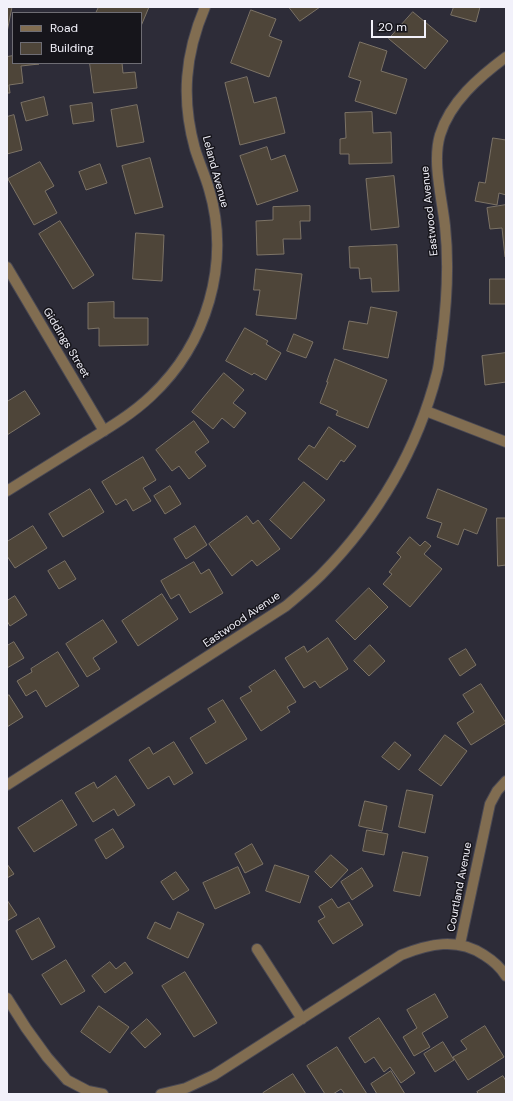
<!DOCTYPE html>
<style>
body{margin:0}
#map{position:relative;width:513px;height:1101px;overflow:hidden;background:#2d2c38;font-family:"DM Sans",sans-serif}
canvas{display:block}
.frame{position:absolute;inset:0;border:8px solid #f2f1fa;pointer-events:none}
.legend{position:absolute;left:12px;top:12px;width:130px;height:52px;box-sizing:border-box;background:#16151b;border:1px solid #6e6d74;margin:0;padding:5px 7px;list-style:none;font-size:12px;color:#f2f1fa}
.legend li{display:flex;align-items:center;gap:8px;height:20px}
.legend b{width:20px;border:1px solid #6e6d74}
.scale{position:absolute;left:371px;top:20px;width:55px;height:18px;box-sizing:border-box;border:2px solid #f2f1fa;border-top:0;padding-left:5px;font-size:12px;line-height:14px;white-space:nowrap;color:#f2f1fa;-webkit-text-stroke:3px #16151b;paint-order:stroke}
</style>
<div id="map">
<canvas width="513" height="1101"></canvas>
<div class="frame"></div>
<ul class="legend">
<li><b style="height:5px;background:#816d51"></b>Road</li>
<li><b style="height:11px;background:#4e4539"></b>Building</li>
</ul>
<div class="scale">20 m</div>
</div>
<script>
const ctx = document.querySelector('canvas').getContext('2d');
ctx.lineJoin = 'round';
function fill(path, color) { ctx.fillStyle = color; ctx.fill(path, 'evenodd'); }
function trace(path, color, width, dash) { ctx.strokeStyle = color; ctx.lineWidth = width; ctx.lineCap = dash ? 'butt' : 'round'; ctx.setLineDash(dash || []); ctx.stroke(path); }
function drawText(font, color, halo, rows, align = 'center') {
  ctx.font = font + ' "DM Sans",sans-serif'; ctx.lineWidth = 3; ctx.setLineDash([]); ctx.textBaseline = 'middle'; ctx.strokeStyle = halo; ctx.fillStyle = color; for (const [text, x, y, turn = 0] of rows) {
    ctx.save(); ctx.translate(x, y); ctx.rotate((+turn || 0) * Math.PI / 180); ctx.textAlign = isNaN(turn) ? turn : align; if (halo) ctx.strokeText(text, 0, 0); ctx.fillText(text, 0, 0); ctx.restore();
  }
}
const building = new Path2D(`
 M 7,7 L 12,7 L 7,32 Z
 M 99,7 L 149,7 L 141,26 L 141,13 L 96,13 Z
 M 289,7 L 320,7 L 300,21 Z
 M 454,7 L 480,7 L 476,22 L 451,15 Z
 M 251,10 L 276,19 L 269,36 L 282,41 L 269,77 L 231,63 Z
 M 413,12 L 448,41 L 425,69 L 389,39 Z
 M 360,42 L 387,51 L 381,71 L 407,79 L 396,114 L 355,101 L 361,81 L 349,77 Z
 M 13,56 L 13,63 L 39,64 L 21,66 L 23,83 L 9,85 L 10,93 L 7,93 L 7,57 Z
 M 90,63 L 122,63 L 123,73 L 135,72 L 137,88 L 94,93 Z
 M 247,77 L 254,103 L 276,97 L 285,133 L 240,145 L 225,83 Z
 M 44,97 L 48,115 L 26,121 L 21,103 Z
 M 92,103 L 94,121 L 73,124 L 70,106 Z
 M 137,105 L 144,142 L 117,147 L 111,110 Z
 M 372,112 L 373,133 L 391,132 L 392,163 L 349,164 L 349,154 L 340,154 L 340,139 L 346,138 L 345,113 Z
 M 14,115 L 22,150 L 7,154 L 7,117 Z
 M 493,138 L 506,140 L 506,195 L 499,193 L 497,205 L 475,201 L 479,182 L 485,183 Z
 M 267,147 L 271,160 L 285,155 L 298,191 L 257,205 L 240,156 Z
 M 150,158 L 163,207 L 135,214 L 122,166 Z
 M 40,162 L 54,186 L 45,191 L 57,213 L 34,225 L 8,179 Z
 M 100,164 L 107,183 L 86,190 L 79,172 Z
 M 394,176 L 399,227 L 371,230 L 366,179 Z
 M 506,205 L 506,257 L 505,257 L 502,228 L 490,229 L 487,208 Z
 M 310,206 L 310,221 L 300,221 L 301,239 L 283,239 L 284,254 L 257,255 L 256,221 L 273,220 L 273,207 Z
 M 60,221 L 94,275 L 73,289 L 39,234 Z
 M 136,233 L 164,235 L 162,281 L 133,279 Z
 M 397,245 L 399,291 L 372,292 L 371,278 L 360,279 L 359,268 L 350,268 L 349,247 Z
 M 256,269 L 302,274 L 296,319 L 256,315 L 260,290 L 254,290 Z
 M 490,279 L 506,279 L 506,304 L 490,304 Z
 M 114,302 L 114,318 L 148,318 L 148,345 L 99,346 L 99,328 L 88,329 L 88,303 Z
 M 371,307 L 397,312 L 388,358 L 343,349 L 349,321 L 367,324 Z
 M 245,328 L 268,341 L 266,344 L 281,353 L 266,380 L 254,373 L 252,375 L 226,361 Z
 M 294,334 L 313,342 L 306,358 L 287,351 Z
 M 506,353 L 506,382 L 485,385 L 482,356 Z
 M 335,359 L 387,380 L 368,428 L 336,415 L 338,411 L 320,403 L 328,382 L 327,382 Z
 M 224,373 L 244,390 L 233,403 L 246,413 L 234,428 L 222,418 L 213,429 L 192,412 Z
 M 25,391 L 40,414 L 7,435 L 7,402 Z
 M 194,421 L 209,442 L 195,452 L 206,466 L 189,479 L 179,466 L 172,471 L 156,450 Z
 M 329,427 L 356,446 L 344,462 L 341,460 L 327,480 L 298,459 L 309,445 L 314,448 Z
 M 143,457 L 156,480 L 143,488 L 151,501 L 133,511 L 126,499 L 116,505 L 102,482 Z
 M 304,482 L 325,500 L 291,539 L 270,520 Z
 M 170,486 L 181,504 L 165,514 L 154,496 Z
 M 90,489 L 104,512 L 63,537 L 49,514 Z
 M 438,489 L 487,509 L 477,534 L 464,529 L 458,545 L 437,537 L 442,523 L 427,518 Z
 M 247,516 L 253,524 L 258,520 L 280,549 L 257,566 L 252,560 L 232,576 L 209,544 Z
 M 497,518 L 506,518 L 506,565 L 498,566 Z
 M 33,526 L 47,548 L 15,568 L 7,556 L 7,542 Z
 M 195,526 L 207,545 L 186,559 L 174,539 Z
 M 410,537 L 420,546 L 425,541 L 431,546 L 424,554 L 442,569 L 410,607 L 383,584 L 392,574 L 389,572 L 401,557 L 397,553 Z
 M 65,561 L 76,579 L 59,589 L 48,571 Z
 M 194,562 L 201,574 L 209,569 L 223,593 L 190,613 L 179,594 L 171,599 L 161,581 Z
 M 369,588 L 388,607 L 355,640 L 336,621 Z
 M 162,594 L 178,619 L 138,646 L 122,621 Z
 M 15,596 L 27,615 L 10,626 L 7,621 L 7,601 Z
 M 103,620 L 117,642 L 93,658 L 100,669 L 87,677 L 66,644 Z
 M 328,638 L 348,669 L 320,688 L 315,681 L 304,688 L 285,658 L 304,646 L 307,652 Z
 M 14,642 L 24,658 L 7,668 L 7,646 Z
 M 370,645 L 385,661 L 369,676 L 354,661 Z
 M 466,649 L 476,665 L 460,676 L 449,659 Z
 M 58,652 L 79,686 L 46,707 L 36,690 L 26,696 L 17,681 L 32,672 L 31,669 Z
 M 275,670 L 296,702 L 287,707 L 290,712 L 261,731 L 240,698 L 252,691 L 249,687 Z
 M 481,684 L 506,723 L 471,745 L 457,723 L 474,712 L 463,695 Z
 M 9,695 L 23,717 L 7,727 L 7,697 Z
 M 223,700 L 247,739 L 206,764 L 190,738 L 216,722 L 208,709 Z
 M 445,735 L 467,751 L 441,786 L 419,770 Z
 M 174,742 L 193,773 L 174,785 L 169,776 L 148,789 L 129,760 L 149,747 L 153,754 Z
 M 395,742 L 411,755 L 399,770 L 382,757 Z
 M 116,776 L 135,805 L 118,816 L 114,809 L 93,822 L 75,793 L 94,782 L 97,788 Z
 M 407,790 L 433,795 L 425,833 L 399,827 Z
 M 62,800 L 77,825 L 34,852 L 18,828 Z
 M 365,801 L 387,806 L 382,831 L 359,826 Z
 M 113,829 L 124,847 L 106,859 L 95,840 Z
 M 367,830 L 388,834 L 384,855 L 363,851 Z
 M 252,844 L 263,864 L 245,873 L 235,854 Z
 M 403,852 L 428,857 L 420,896 L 394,891 Z
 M 331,855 L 348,870 L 331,888 L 315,872 Z
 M 7,864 L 14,874 L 7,878 Z
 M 275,865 L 309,876 L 300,903 L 266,891 Z
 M 238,867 L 250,893 L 215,909 L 203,883 Z
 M 362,868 L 373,886 L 352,900 L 341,882 Z
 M 176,872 L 189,890 L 173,900 L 161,882 Z
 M 332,899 L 338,908 L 349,902 L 363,925 L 333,944 L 318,921 L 325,917 L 319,907 Z
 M 7,900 L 17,915 L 7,921 Z
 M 178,912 L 204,924 L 188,958 L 147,938 L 155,922 L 170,929 Z
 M 39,918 L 55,947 L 32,960 L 16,931 Z
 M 66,960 L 85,991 L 61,1005 L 42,975 Z
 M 110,962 L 116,969 L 125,962 L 133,973 L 105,993 L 92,976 Z
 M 185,972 L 217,1023 L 194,1037 L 162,986 Z
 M 435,994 L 448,1017 L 422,1033 L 430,1047 L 414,1056 L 403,1037 L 417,1028 L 407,1010 Z
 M 99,1006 L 129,1027 L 110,1053 L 81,1032 Z
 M 379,1018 L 415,1073 L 401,1083 L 390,1067 L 384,1072 L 374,1057 L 365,1063 L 349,1038 Z
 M 147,1019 L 161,1034 L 145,1048 L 131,1033 Z
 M 485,1026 L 504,1057 L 468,1080 L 453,1057 L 467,1049 L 461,1041 Z
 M 443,1042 L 454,1060 L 435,1072 L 424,1054 Z
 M 337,1047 L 367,1094 L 345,1094 L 341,1089 L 333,1094 L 325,1094 L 307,1066 Z
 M 391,1071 L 405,1094 L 377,1094 L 371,1084 Z
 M 293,1074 L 306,1094 L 263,1094 L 263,1093 Z
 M 503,1076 L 506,1081 L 506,1094 L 479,1094 L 477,1092 Z`);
fill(building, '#4e4539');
trace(building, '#7c7366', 1);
const minor = new Path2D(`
 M 7,267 L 104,431
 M 426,411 L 506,442
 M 7,491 C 33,475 58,459 84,443 C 107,429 131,415 151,396 C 207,344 231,263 209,189 C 205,175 199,162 195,149 C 181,99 185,54 205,7
 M 7,785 L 286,606 C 298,596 310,586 321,575 C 377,518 417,451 437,373 C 440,362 440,350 442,339 C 447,301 449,263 445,226 C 442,198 432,162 440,135 C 450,102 479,77 506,57
 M 460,944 L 490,804 L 497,791 L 506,781
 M 257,949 L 302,1019
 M 7,998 L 26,1028 L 47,1057 L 67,1080 L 88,1091 L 103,1094
 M 161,1094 L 186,1088 L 214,1075 L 401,955 C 429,944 457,937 484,955 C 492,960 501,968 506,976`);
trace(minor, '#494853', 12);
trace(minor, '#816d51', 10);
drawText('11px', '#f2f1fa', '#16151b', [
 ["Leland Avenue",215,172,75],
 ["Eastwood Avenue",430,211,-96],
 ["Giddings Street",66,343,59],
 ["Eastwood Avenue",242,620,-34],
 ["Courtland Avenue",460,887,-79]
]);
</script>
